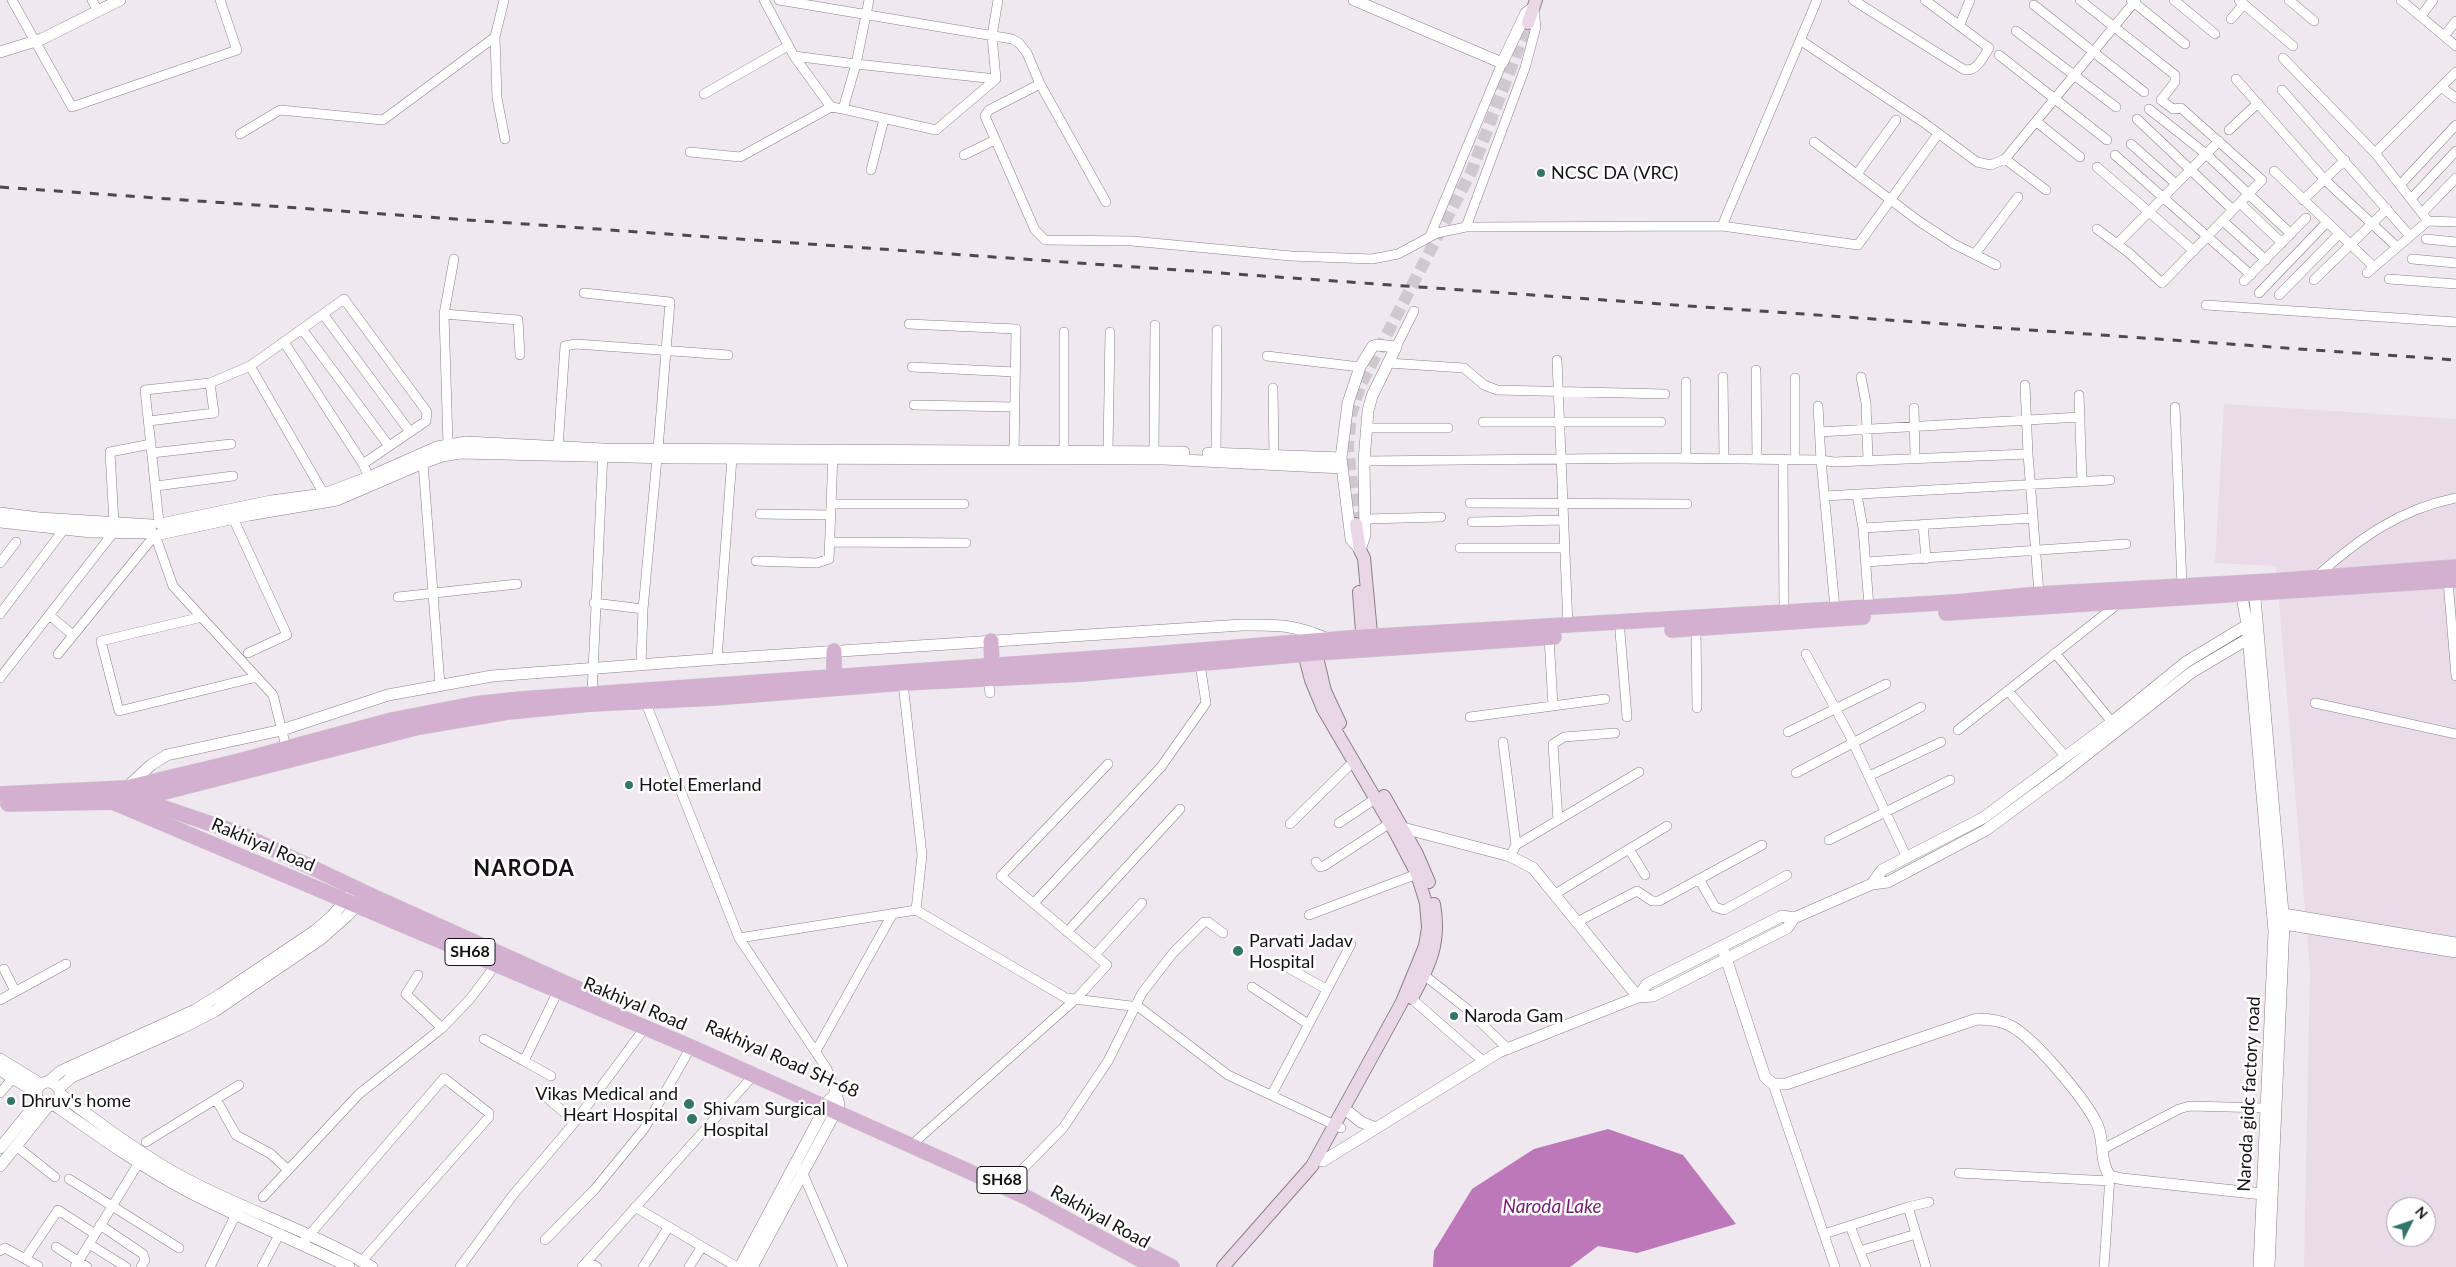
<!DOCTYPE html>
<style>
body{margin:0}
#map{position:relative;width:2456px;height:1267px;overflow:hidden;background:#f0e8ef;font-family:Lato,sans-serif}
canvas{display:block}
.north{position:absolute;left:2386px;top:1197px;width:50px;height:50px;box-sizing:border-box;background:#fff;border:1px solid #a1a0a1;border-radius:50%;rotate:49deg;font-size:14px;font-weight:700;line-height:20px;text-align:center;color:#141214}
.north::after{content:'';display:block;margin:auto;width:18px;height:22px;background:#327669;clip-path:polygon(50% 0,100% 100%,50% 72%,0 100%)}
</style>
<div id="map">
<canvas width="2456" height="1267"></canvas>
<div class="north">N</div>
</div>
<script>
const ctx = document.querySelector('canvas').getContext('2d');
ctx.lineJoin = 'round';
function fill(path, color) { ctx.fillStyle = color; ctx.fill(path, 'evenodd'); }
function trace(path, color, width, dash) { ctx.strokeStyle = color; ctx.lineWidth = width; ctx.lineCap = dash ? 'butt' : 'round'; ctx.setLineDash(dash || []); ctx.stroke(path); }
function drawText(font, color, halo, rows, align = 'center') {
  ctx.font = font + ' Lato,sans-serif'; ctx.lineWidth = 5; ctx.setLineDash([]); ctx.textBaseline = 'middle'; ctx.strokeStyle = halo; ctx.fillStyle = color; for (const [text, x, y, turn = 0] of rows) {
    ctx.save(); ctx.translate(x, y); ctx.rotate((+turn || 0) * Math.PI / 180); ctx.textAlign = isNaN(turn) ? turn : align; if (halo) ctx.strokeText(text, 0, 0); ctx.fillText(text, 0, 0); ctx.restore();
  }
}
fill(new Path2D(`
 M 2224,404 L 2456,419 L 2456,1267 L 2304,1267 L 2310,969 L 2276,566 L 2215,563 ZM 2396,1207 L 2426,1207 L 2426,1237 L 2396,1237 Z`), '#e9dbe8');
fill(new Path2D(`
 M 1608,1129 L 1683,1155 L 1736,1224 L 1637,1253 L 1598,1246 L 1570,1267 L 1433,1267 L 1434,1251 L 1472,1189 L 1534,1149 Z`), '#bc78b8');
trace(new Path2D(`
 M 1356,524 L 1348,446 L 1351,415 L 1360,386 L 1472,170 L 1528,23`), '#cfc8ce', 12, [12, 6]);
const minor = new Path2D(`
 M 12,0 L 72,107 L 237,50 L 220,0
 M 92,0 L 98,11
 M 504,0 L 495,37 L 497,98 L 505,139
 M 764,0 L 794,56 L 856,64 L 869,0
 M 779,0 L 1012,39 L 1019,43 L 1027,53 L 1040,84 L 1106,202
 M 1853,0 L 1963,69 C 1976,74 1983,57 1989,48 L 1925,0
 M 2080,0 L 2175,75 L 2175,82 L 2161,100 L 2173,109 L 2181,108 L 2262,180 L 2162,283 L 2129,253 L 2097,229
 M 2131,0 L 2185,44
 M 2174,0 L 2215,34
 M 2239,0 L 2293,46
 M 2289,0 L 2314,21
 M 2401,0 L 2456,46
 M 2034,5 L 2144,92
 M 2421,16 L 2433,0
 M 2231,19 L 2244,4
 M 1960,24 L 1970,0
 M 2016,31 L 2116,107
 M 2444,36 L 2456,21
 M 1800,40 L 1923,122 L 1977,162 L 1991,165 L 2005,159 L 2136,0
 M 1999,55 L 2107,140
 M 794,56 L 831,107
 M 2283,58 L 2375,153
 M 996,79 L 936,130 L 843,109 L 856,64 L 996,79 L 992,36 L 998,0
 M 2236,79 L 2325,180 L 2397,247
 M 1040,84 L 989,110 L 985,116 L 1035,230 L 1045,240 L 1132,241 L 1291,256 L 1372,259 L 1398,254 L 1437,233 L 1466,227 L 1722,226 L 1817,0
 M 2441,87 L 2456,98
 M 2282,90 L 2410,236
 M 704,94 L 788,46
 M 2149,109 L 2206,154 L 2291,234
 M 2137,119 L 2233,210
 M 2037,122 L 2080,157
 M 2229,130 L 2258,103
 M 240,134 L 280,110 L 383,120 L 495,37
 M 1814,142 L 1920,222 L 1954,244 L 1996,265
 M 2131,144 L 2176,184
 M 690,152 L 740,157 L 831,107 L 843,109
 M 964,155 L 995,140
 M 2115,155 L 2251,275
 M 2005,159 L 2046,190
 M 2097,167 L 2194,251
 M 871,170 L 884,119
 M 2274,171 L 2374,267
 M 1857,174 L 1896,120
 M 2400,185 L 2456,125
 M 2411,199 L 2456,151
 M 2303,200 L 2345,160
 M 2240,203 L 2282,243
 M 2422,213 L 2456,178
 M 2223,221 L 2266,260
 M 2428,221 L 2375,153 L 2456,72
 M 1722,226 L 1858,245 L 1938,134
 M 1466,227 L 1525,68 L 1536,27 L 1534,10
 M 1430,236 L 1502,63
 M 2426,239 L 2456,242
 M 2117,244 L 2219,141
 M 1975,254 L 2018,197
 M 2412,259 L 2456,263
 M 2367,273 L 2428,221 L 2456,222
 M 2389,279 L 2456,284
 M 2314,280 L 2387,209
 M 2244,281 L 2306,218
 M 584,293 L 670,302 L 658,449
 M 2259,293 L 2327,222
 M 2279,295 L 2339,234
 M 2206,305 L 2456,322
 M 323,314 L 410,432
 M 444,314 L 454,259
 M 909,324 L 1016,329 L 1014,456
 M 302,329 L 389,446
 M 284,342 L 363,464 L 369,477
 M 1396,347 L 1414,311
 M 1267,356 L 1360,367
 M 1557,360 L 1568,626
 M 1388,363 L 1464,368 L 1484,385 L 1497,390 L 1665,394
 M 912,367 L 1015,372
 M 1756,370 L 1757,459
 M 1723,377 L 1724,459
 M 1861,377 L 1866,403 L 1868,460
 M 1795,378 L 1795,459
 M 210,383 L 250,366
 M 2025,385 L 2028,454
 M 1273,388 L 1274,456
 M 2079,395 L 2082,482
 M 914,405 L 1015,407
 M 1818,406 L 1821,460 L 1834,462 L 2028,454 L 2039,594
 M 2175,407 L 2182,586
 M 1914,408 L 1915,458
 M 149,421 L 214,413 L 210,383 L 145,390 L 159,522
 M 1483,422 L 1661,422
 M 1366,428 L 1448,428
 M 1819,432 L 2080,417
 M 448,444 L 444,314 L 518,320 L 520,355
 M 558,447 L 565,346 L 576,344 L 728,355
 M 1064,450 L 1064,332
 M 1108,450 L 1110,332
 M 1154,450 L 1155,325
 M 152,453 L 231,444
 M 1216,453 L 1217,330
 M 1686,458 L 1686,382
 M 1783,459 L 1784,612
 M 1364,461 L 1659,458 L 1821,460 L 1835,608
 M 423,463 L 440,685
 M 156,486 L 233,476
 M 324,494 L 250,366 L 344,299 L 427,412 L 426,421 L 363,464
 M 1857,495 L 1863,528 L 1869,607
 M 1824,496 L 2110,480
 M 1470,503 L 1687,504
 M 831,504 L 964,504
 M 760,514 L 831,515
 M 233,518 L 287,635 L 248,653
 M 1366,519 L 1441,517
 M 1472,522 L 1563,520
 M 114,523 L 110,452 L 151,444
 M 1923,524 L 1926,559
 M 1863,528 L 2033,518
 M 831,542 L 966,543
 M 1460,548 L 1564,548
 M 756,561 L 817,563 L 829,559 L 833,453
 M 1866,562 L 2126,544
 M 0,563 L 16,542
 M 2317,576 C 2360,538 2398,510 2456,498
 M 2448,581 L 2456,676
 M 398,597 L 517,584
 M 594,603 L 643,609 L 657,458
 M 0,614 L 64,529
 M 49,615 L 73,635
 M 202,617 L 101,641 L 119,711 L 257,677
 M 1696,628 L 1697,708
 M 1620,632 L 1627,717
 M 1549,637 L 1553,706
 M 2055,653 L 2112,722
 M 58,654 L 155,535 L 173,586 L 273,695 L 286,747
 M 1806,654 L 1849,734 L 1907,858
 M 717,659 L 732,458
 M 641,665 L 643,609
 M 0,678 L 113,533
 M 988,679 L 990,693
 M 903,683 L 922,855 L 916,910
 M 2008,691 L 2066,757
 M 592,693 L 603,452
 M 645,701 L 739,938 L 827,1069 L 836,1094
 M 2315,703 L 2456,734
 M 1470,717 L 1605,699
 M 1958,730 L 2119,603
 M 1788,732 L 1886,684
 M 1503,742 L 1516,845
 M 1796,773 L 1921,707
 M 1869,776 L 1941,742
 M 1558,820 L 1553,744 L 1564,737 L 1615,733
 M 1339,823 L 1375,799
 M 1290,824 L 1353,762
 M 1829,840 L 1950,780
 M 1629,849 L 1645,875
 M 1510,856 L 1516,845 L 1639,772
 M 1316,862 L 1320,867 L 1324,866 L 1390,823
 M 1699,879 L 1715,907 L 1724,910 L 1787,875
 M 1555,894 L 1667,826
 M 1034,903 L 1161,767 L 1206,703 L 1200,664
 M 1309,915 L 1417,874
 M 1577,922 L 1637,891 L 1652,901 L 1659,901 L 1762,845
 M 1067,932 L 1180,809
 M 739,938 L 916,910 L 1066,998 L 1139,1007 L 1228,1075 L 1341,1128
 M 1095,955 L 1142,903
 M 1285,966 L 1326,989
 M 4,969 L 15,991
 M 418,975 L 406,994 L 442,1028
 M 1424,975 L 1467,1009 L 1508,1049
 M 1252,987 L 1308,1024
 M 1412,999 L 1484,1062
 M 0,1000 L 66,964
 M 484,1039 L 524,1061
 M 816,1051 L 893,913
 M 551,1076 L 524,1061 L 558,991
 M 1773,1084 L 1835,1267
 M 0,1093 L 13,1078
 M 1272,1094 L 1351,944
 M 545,1096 L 575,1122
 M 216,1099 L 239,1085
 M 917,1140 L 1077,998 L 1107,965 L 1001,876 L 1108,764
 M 146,1142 L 216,1099 L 236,1135 L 271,1154 L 288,1170
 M 16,1146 L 55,1177
 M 2103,1149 L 2179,1109 L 2190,1106 L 2266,1108
 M 801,1169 L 843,1267
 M 1959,1173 L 2110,1181
 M 69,1179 L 179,1248
 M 1007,1189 L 1009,1183 L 1063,1128 L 1108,1061 L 1142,993 L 1173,953 L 1204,922 L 1208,922 L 1223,933
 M 263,1197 L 359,1094 L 442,1028 L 470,999 L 489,974 L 495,963
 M 635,1207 L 737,1267
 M 1908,1207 L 1926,1267
 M 100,1225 L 143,1254 L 145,1260 L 141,1267
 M 1850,1226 L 1866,1267
 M 1824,1234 L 1908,1207 L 1929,1202
 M 305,1240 L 444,1078 L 489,1113 L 489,1117 L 362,1261
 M 545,1240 L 595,1189 L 644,1129 L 691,1047
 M 89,1244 L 126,1267
 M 56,1247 L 87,1267
 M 0,1251 L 5,1248 L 38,1266
 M 1860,1251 L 1916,1234
 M 25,1259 L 58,1210 L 95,1234
 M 587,1261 L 597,1267
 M 75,1267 L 138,1164
 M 210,1267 L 236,1214
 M 262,1267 L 280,1233
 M 460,1267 L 513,1195 L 575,1122 L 644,1029
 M 582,1267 L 753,1076
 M 643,1267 L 668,1228
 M 689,1267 L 701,1248
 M 2104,1267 L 2110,1176`);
const tertiary = new Path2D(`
 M 1354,0 L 1502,63 L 1526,13 L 1533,8
 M 0,52 L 42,39 L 120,0
 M 1377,345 L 1396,347 L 1372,396 L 1368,411 L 1364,461 L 1365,535 L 1360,550 L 1351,539 L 1341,458 L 1348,403 L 1360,367 L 1373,346 Z
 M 1208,453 L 1341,458
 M 0,513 L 39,518 L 152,525
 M 0,522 L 91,532 L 152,533
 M 161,524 L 271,501 L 324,494 L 369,477 L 437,447 L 466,442 L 603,449 L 1184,452
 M 160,534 L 249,515 L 337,500 L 423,463 L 442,456 L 460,453 L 672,458 L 1164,459 L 1342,468
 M 2240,586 L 2247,624 L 2274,931 L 2259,1267
 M 2254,587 L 2284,924 L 2269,1267
 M 127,787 L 151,765 L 167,755 L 282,730 L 388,695 L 492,676 L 717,659 L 1242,625 C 1280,625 1292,624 1328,639
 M 1398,831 L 1403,828 L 1510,856 L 1533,868 L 1638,997
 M 1872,884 L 1882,870 L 1983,818 L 2112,722 L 2186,662 L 2254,621
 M 2278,913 L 2456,943
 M 2278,923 L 2456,952
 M 1722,946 L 1765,1077 L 1773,1084 L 1786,1084 L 1977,1019 C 1989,1019 2000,1020 2011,1026 C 2035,1039 2085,1099 2097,1124 C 2105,1140 2099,1162 2110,1176 L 2122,1179 L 2272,1195
 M 1638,997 L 1647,984 L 1782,916 L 1794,918 L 1872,884 L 1888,882 L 1986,830 L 2062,774 L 2192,672 L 2258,633
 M 0,1059 L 41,1084
 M 0,1070 L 37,1093
 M 48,1082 L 61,1071 L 195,1010 L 221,994 L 316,930 L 332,916 L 350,895
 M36 1094a12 12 0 1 1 24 0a12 12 0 1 1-24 0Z
 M 59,1088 L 72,1077 L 182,1028 L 215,1011 L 321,939 L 347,916 L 362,899
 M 60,1094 C 102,1125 144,1157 190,1181 C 250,1212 314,1233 372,1267
 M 53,1104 C 97,1135 140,1166 187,1191 C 240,1219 296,1240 349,1267
 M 1350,1113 L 1361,1122 L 1376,1128
 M 0,1148 L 39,1100
 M 1316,1159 L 1323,1161 L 1499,1052 L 1638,997 L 1653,996 L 1787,928 L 1794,918
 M 0,1166 L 49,1105
 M 740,1267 L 829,1100 L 836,1094 L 839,1104 L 835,1113 L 752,1267`);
const secondary = new Path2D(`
 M 1528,23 L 1536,0
 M 1356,524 L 1360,550 L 1364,558 L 1372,644
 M 1359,592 L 1363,645
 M 1314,645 L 1325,691 L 1340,723
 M 1384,796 L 1417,854 L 1429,882
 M 1412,998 C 1430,965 1441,942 1434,904
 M 1223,1267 L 1312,1166 L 1402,1002 L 1425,946 L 1428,928 L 1426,903 L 1417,874 L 1395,832 L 1323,709 L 1311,680 L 1302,646`);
const primary = new Path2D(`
 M 1946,613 L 2456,580
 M 1672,630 L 1863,617
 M 991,641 L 992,666
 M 834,651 L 834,676
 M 0,794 L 126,788 L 239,761 L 392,720 L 474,704 L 521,699 L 1141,655 L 1362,637 L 1956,602 L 2039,594 L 2272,581 L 2456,567
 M 138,799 L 241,834 L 372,896 L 594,996
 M 115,803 L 691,1047 L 1026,1197 L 1154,1267
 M 8,804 L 112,802 L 137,799 L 419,727 L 508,712 L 591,704 L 714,698 L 903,683 L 1082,674 L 1316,653 L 1554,637
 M 1145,1253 L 1172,1267`);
trace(minor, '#898288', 10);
trace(tertiary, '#898288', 12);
trace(secondary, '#898288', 14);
trace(primary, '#cbcbcb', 16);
trace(minor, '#fff', 9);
trace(tertiary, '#fff', 11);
trace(secondary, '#e9d7e8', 12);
trace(primary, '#d3b0d0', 15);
trace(new Path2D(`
 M 0,187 L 2456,360`), '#4d4a4d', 3, [9, 9]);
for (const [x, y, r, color] of [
 [1541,173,5,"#327669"],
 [629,785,5,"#327669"],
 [1238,951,6,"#327669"],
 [1454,1016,5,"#327669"],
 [11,1101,5,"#327669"],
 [689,1104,6,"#327669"],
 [692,1119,6,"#327669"]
]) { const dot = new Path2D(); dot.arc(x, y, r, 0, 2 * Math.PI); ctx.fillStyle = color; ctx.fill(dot); trace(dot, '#fff', 2); }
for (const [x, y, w] of [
 [470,952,50],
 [1002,1180,50]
]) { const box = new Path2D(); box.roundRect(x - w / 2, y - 13.5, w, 27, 4); ctx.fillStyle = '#fff'; ctx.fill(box); trace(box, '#141214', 1); }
drawText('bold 16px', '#141214', null, [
 ["SH68",470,952],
 ["SH68",1002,1180]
]);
drawText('18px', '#141214', '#fff', [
 ["NCSC DA (VRC)",1551,173],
 ["Hotel Emerland",639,785],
 ["Parvati Jadav",1249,941],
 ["Hospital",1249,962],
 ["Naroda Gam",1464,1016],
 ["Vikas Medical and",678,1094,"right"],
 ["Heart Hospital",678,1115,"right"],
 ["Dhruv's home",21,1101],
 ["Shivam Surgical",703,1109],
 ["Hospital",703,1130]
], 'left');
drawText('18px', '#141214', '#fff', [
 ["Rakhiyal Road",263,845,23],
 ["Rakhiyal Road",635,1004,23],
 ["Rakhiyal Road SH-68",782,1059,24],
 ["Naroda gidc factory road",2249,1094,-87],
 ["Rakhiyal Road",1100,1217,29]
]);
drawText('italic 19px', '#722170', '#fff', [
 ["Naroda Lake",1552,1207]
]);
ctx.letterSpacing = '1px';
drawText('bold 22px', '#141214', '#fff', [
 ["NARODA",524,869]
]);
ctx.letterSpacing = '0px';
</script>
